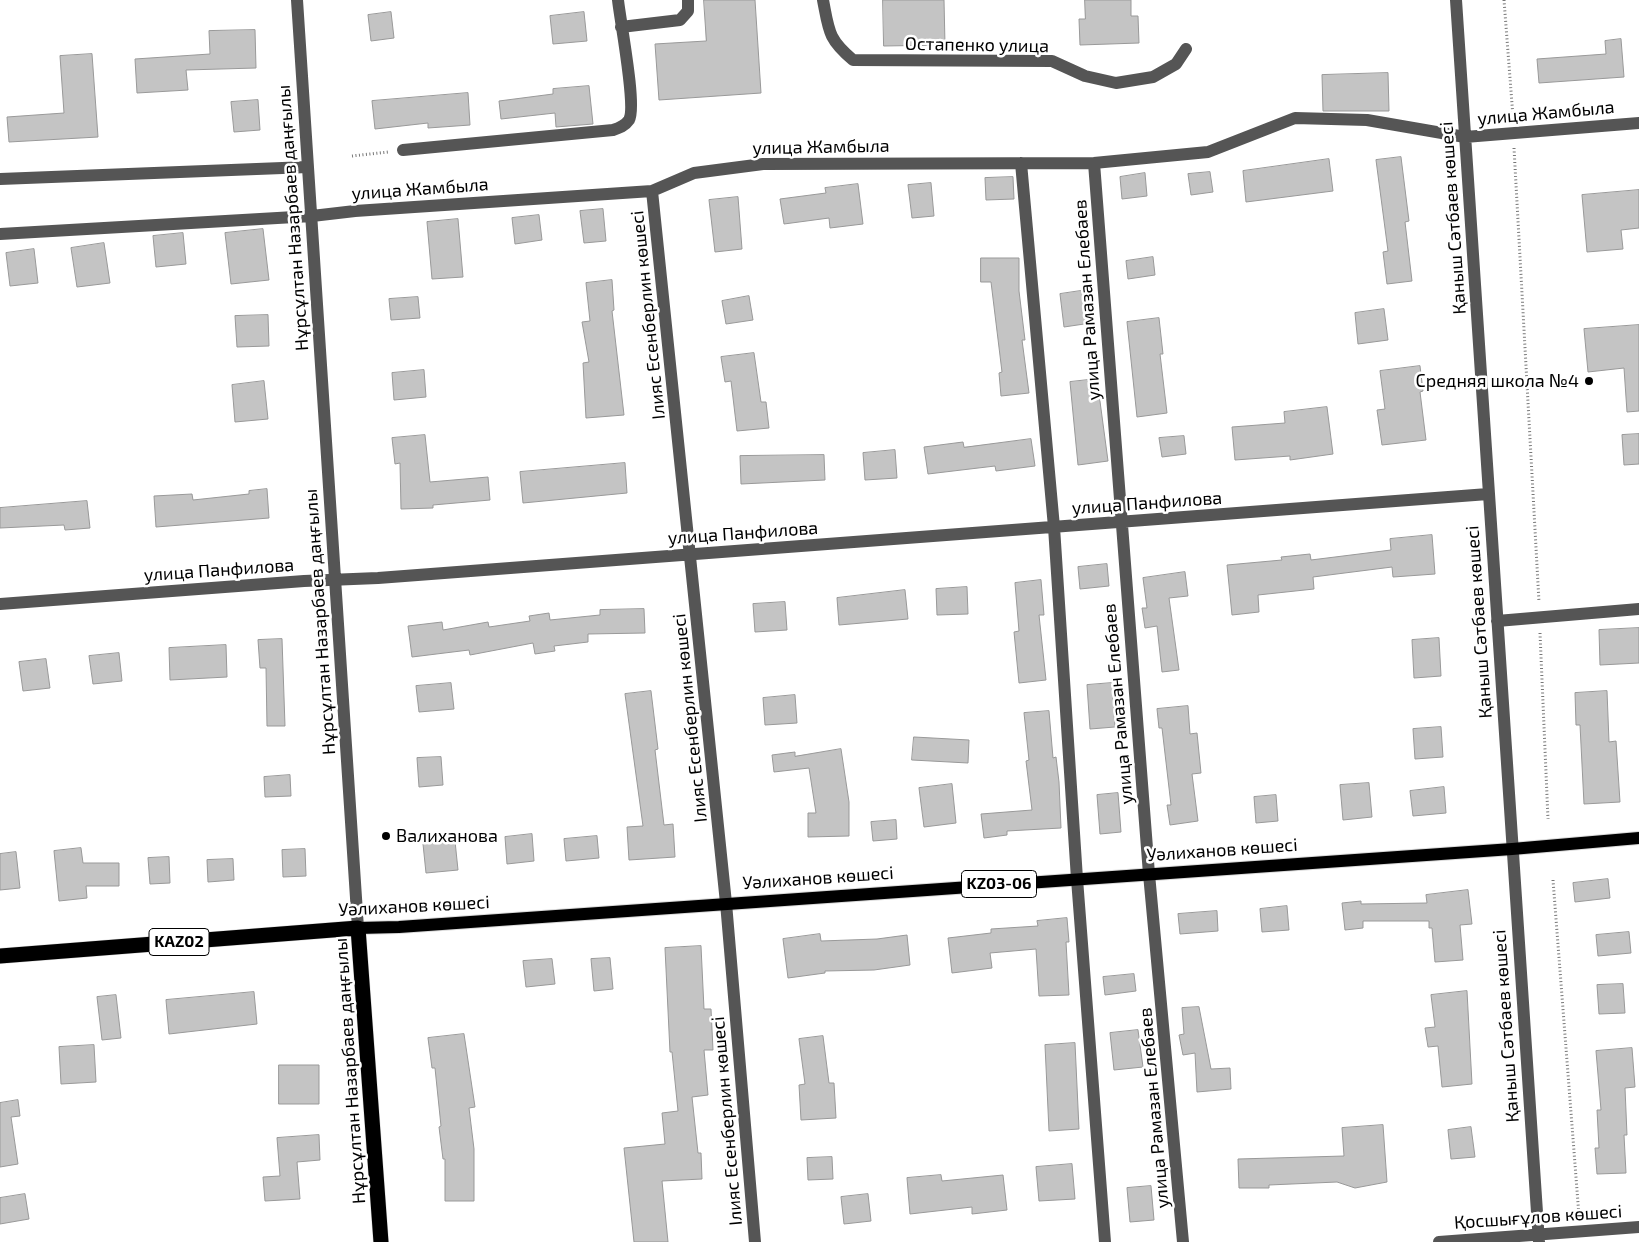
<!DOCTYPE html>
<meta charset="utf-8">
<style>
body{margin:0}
canvas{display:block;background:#fff}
</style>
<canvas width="1639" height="1242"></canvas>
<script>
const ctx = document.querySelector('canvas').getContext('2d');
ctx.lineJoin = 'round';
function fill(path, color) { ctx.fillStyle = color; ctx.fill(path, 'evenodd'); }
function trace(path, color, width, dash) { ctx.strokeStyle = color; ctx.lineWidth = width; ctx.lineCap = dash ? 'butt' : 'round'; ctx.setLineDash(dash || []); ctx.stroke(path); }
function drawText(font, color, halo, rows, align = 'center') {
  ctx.font = font + ' "Exo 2",sans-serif'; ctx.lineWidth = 5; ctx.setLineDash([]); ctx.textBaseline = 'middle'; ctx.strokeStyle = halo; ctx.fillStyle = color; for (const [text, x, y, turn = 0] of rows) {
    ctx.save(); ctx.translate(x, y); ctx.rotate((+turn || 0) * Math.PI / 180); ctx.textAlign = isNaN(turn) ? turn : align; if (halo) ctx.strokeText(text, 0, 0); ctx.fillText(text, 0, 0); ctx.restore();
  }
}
const building = new Path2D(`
 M 704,0 L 755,0 L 761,93 L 659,100 L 655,44 L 706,41 Z
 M 883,0 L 944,0 L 945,45 L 884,46 Z
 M 1085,0 L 1131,0 L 1131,16 L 1138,16 L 1139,43 L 1080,45 L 1079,19 L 1085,19 Z
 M 391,12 L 394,38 L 371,41 L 368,15 Z
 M 584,12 L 587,41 L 553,44 L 550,16 Z
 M 255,30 L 256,68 L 186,70 L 188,90 L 137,93 L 135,59 L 210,54 L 209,31 Z
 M 1621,39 L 1624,77 L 1539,83 L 1537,59 L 1606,54 L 1605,41 Z
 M 92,54 L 98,137 L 9,142 L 7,117 L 64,113 L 60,56 Z
 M 1388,73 L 1389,111 L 1323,111 L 1322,75 Z
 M 589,86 L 593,124 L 556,127 L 555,113 L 501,119 L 499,101 L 553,94 L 553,89 Z
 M 468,93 L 470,125 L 428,128 L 428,123 L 375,129 L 372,101 Z
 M 258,100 L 260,130 L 234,132 L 231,102 Z
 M 1401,157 L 1409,221 L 1405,222 L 1412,281 L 1387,284 L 1383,252 L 1388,251 L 1376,160 Z
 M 1329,159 L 1333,191 L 1246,202 L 1243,171 Z
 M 1210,172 L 1213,192 L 1191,195 L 1188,174 Z
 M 1145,173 L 1147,196 L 1122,199 L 1120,177 Z
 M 1013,177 L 1014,199 L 986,200 L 985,178 Z
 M 931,183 L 934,216 L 912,218 L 908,185 Z
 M 858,184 L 863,224 L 830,228 L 829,218 L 784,224 L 780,199 L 826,193 L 825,188 Z
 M 1639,190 L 1639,228 L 1621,230 L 1623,249 L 1587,252 L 1582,195 Z
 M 738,197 L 742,249 L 715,252 L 709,200 Z
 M 603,209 L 606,241 L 584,243 L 580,211 Z
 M 539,215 L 542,240 L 515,244 L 512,218 Z
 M 458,219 L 463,277 L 432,279 L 427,222 Z
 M 263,229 L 269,280 L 231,284 L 225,233 Z
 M 183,233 L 186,264 L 156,267 L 153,236 Z
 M 104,243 L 110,283 L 77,287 L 71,248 Z
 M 34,249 L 38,283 L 10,286 L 6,253 Z
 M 1153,257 L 1155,275 L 1128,279 L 1126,261 Z
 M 981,258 L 1019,258 L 1019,291 L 1025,340 L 1022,340 L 1029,393 L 1001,396 L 999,373 L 1002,372 L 991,282 L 981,282 Z
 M 612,280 L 614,310 L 612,311 L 624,415 L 586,418 L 583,363 L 589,362 L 582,322 L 590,321 L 586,283 Z
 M 1087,290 L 1091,323 L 1064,327 L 1060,294 Z
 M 749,296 L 753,320 L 726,324 L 722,301 Z
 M 418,297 L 420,318 L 391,320 L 389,299 Z
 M 1384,309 L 1388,340 L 1358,344 L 1355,313 Z
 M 268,315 L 269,346 L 237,347 L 235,316 Z
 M 1159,318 L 1163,354 L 1160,354 L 1167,413 L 1137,417 L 1127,322 Z
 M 1639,325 L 1639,411 L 1627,412 L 1624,368 L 1588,372 L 1584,329 Z
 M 754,353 L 761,402 L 766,402 L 769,428 L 737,431 L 731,381 L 725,382 L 721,357 Z
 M 1420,366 L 1423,391 L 1420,392 L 1426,440 L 1382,445 L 1377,410 L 1385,409 L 1380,371 Z
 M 424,370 L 426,397 L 394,400 L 392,373 Z
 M 1097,379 L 1108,461 L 1078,465 L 1070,382 Z
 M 264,381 L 268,419 L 235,422 L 232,385 Z
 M 1327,407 L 1333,454 L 1290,460 L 1290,456 L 1235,460 L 1232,427 L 1285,423 L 1284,412 Z
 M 1639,434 L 1639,464 L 1624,465 L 1622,435 Z
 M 425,435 L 430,482 L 488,477 L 490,500 L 433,505 L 433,508 L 401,509 L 400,463 L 395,464 L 392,438 Z
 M 1184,436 L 1186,454 L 1162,457 L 1159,438 Z
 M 1031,439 L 1035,466 L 996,471 L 995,466 L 928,474 L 924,447 L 963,442 L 964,447 Z
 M 895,450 L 897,478 L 865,480 L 863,453 Z
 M 824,455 L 825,480 L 741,484 L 740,456 Z
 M 625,463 L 627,493 L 523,503 L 520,472 Z
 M 267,489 L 269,518 L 156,527 L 154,496 L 192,494 L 193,500 L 249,494 L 249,491 Z
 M 87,501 L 90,528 L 65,530 L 64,525 L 0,528 L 0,508 Z
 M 1432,535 L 1435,574 L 1393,577 L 1392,567 L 1313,577 L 1314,589 L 1258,595 L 1259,612 L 1232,615 L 1227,565 L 1282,560 L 1281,557 L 1310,554 L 1311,560 L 1391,550 L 1390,539 Z
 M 1107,564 L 1109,586 L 1080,589 L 1078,567 Z
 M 1185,572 L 1188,596 L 1169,598 L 1179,670 L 1162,672 L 1157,626 L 1145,628 L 1142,608 L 1147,608 L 1143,578 Z
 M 1041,580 L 1044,615 L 1039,615 L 1046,680 L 1019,683 L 1014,632 L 1019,631 L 1015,583 Z
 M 967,587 L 968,614 L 937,615 L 936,589 Z
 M 905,590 L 908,619 L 839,625 L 837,598 Z
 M 785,602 L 787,630 L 755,632 L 753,604 Z
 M 644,609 L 645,633 L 588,634 L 588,642 L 554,646 L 555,651 L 535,654 L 533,643 L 470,655 L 469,650 L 412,657 L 408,626 L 442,622 L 443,630 L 488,622 L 489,627 L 530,621 L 529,616 L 549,613 L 550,620 L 600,615 L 600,610 Z
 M 1639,628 L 1639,663 L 1600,665 L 1599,630 Z
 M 1439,638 L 1441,676 L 1414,678 L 1412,640 Z
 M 282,639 L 285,726 L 267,726 L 266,668 L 260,668 L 258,640 Z
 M 226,645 L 227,677 L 170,680 L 169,648 Z
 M 119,653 L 122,681 L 93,684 L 89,656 Z
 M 46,659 L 50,688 L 23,691 L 19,662 Z
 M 451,683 L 454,709 L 419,712 L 416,686 Z
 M 1112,683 L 1115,727 L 1090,729 L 1087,685 Z
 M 651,691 L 658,749 L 655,750 L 664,825 L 673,824 L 675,857 L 629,860 L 627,827 L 643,826 L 625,694 Z
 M 1607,691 L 1609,742 L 1616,741 L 1620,802 L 1584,804 L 1580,725 L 1576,725 L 1575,693 Z
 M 795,695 L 797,723 L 765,725 L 763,698 Z
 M 1188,706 L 1190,734 L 1197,733 L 1201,773 L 1192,774 L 1198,821 L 1170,825 L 1167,805 L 1171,805 L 1162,728 L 1159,728 L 1157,709 Z
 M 1049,711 L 1053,758 L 1056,757 L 1059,782 L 1061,828 L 1007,831 L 1007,835 L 984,838 L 981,814 L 1032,810 L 1026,761 L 1029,760 L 1024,713 Z
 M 1441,727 L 1443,757 L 1415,759 L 1413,729 Z
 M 914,737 L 969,740 L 968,763 L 912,760 Z
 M 841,749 L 849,802 L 849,836 L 808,837 L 808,813 L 816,813 L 809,768 L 774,772 L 772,755 L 795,752 L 795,756 Z
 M 441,757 L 443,785 L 419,787 L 417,758 Z
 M 290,775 L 291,796 L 265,797 L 264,777 Z
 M 1369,783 L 1372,817 L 1343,820 L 1340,785 Z
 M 952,784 L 956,823 L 924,827 L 919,788 Z
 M 1444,787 L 1446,813 L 1413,816 L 1410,791 Z
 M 1118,793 L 1121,832 L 1100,834 L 1097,795 Z
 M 1276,795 L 1278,821 L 1256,823 L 1254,797 Z
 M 896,820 L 897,839 L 873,841 L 871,822 Z
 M 532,834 L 534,861 L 507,864 L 505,837 Z
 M 597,836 L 599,858 L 566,861 L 564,839 Z
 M 455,841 L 458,870 L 426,873 L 423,844 Z
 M 81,848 L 83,863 L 119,863 L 119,886 L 86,886 L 87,898 L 59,901 L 54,851 Z
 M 305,849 L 306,876 L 283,877 L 282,850 Z
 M 16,852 L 20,888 L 0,890 L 0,854 Z
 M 169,857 L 170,883 L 150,884 L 148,858 Z
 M 233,859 L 234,880 L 208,882 L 207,860 Z
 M 1608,879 L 1610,898 L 1575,902 L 1573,883 Z
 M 1468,890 L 1472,924 L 1460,925 L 1463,960 L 1435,962 L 1432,928 L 1429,928 L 1429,921 L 1363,921 L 1363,928 L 1345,930 L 1342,903 L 1361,901 L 1361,904 L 1427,903 L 1426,895 Z
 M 1287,906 L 1289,930 L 1262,932 L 1260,909 Z
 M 1217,911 L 1218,931 L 1180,934 L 1178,914 Z
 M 1067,918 L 1069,942 L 1066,942 L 1069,995 L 1039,996 L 1036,949 L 990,953 L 992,968 L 952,973 L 948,938 L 991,933 L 991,929 L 1038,926 L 1037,921 Z
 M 1629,932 L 1631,953 L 1598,956 L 1596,935 Z
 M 820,934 L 821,941 L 877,939 L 907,935 L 910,965 L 874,970 L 825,971 L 825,973 L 788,978 L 783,939 Z
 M 701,946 L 704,1009 L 711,1009 L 713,1050 L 704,1050 L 708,1095 L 692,1097 L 698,1153 L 701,1153 L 702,1179 L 662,1181 L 668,1242 L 634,1242 L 624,1148 L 665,1144 L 662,1113 L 678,1111 L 672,1052 L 670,1052 L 665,948 Z
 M 610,958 L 613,989 L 594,991 L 591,959 Z
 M 552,959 L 555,984 L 526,987 L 523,961 Z
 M 1134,974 L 1136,991 L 1105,995 L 1103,977 Z
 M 1623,984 L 1625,1013 L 1599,1014 L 1597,985 Z
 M 1467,991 L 1472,1084 L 1442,1087 L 1438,1046 L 1428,1047 L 1425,1028 L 1435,1027 L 1431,995 Z
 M 254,992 L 257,1024 L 169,1034 L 166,1000 Z
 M 116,995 L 121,1038 L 102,1040 L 97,997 Z
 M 1199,1007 L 1211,1069 L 1230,1068 L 1231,1089 L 1197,1092 L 1195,1053 L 1183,1055 L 1179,1035 L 1184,1034 L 1182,1008 Z
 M 1138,1030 L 1143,1067 L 1114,1070 L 1110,1033 Z
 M 464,1034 L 475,1107 L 469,1108 L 474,1149 L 474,1201 L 445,1201 L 445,1159 L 443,1159 L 439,1127 L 441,1126 L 435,1068 L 432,1068 L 428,1038 Z
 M 823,1036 L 829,1083 L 834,1083 L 836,1118 L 801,1120 L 799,1085 L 805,1084 L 799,1039 Z
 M 1075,1043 L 1079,1129 L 1049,1131 L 1045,1045 Z
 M 94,1045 L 96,1082 L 61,1084 L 59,1047 Z
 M 1632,1048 L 1635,1087 L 1625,1088 L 1627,1135 L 1624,1135 L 1626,1173 L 1597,1174 L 1595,1148 L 1599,1148 L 1597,1110 L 1601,1110 L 1596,1051 Z
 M 279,1065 L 319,1065 L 319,1104 L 279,1104 Z
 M 18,1100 L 20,1116 L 11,1117 L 18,1164 L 0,1167 L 0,1103 Z
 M 1383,1125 L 1387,1182 L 1355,1188 L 1337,1182 L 1269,1185 L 1269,1188 L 1239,1188 L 1238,1159 L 1344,1156 L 1342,1128 Z
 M 1471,1127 L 1475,1157 L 1451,1159 L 1448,1130 Z
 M 319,1135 L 320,1160 L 297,1162 L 300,1199 L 265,1201 L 263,1177 L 280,1176 L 277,1138 Z
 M 832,1157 L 833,1179 L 808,1180 L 807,1158 Z
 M 1072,1164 L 1075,1199 L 1039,1201 L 1036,1167 Z
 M 941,1175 L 942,1181 L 1003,1175 L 1007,1210 L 972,1214 L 972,1207 L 910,1214 L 907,1178 Z
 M 1151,1186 L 1154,1220 L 1130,1222 L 1127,1188 Z
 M 25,1194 L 29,1219 L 0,1224 L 0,1198 Z
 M 868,1194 L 871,1221 L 844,1224 L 841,1197 Z`);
fill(building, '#c4c4c4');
trace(building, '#999', 1);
const major = new Path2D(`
 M 358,928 L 399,927 L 1512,849 L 1639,838`);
const highway = new Path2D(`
 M 0,956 L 358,928 L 381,1242`);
trace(major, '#dbdbdb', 14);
trace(highway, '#dbdbdb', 16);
trace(new Path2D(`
 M 1504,0 L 1513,117
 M 1514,148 L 1539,602
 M 352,156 L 388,152
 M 1540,633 L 1548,819
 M 1553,880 L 1579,1216`), '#777', 3, [1, 2.5]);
trace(new Path2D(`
 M 297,0 L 358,928
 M 823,0 C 829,31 828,39 853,60 L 1052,61 L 1085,76 L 1116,83 L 1153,77 L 1176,64 L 1186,49
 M 1456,0 L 1539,1242
 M 621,27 L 680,20 L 688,11 L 688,0
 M 403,150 L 613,130 C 619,128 625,126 629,120 C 637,107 620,20 618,0
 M 1021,163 L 1054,527 L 1077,879 L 1105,1242
 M 1094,163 L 1149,874 L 1183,1242
 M 0,179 L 308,167
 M 652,191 L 726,903 L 755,1242
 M 0,234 L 312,216 L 355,211 L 652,191 L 694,173 L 763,164 L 1094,163 L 1208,152 L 1295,118 L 1367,120 L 1465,137 L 1639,123
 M 0,604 L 304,581 L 378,578 L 1488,494
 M 1497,621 L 1639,609
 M 1439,1242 L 1639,1227`), '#555', 12);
trace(major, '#000', 12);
trace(highway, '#000', 15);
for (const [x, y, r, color] of [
 [1589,381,5,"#000"],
 [386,836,5,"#000"]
]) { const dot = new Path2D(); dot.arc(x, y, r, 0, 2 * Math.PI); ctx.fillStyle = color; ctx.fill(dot); trace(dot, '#fff', 2); }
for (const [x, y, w] of [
 [999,884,75],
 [179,942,60]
]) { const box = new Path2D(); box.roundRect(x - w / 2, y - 13.5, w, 27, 4); ctx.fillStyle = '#fff'; ctx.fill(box); trace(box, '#000', 1); }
drawText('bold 16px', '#000', null, [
 ["KZ03-06",999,884],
 ["KАZ02",179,942]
]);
drawText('18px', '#000', '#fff', [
 ["Остапенко улица",977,45,1],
 ["улица Жамбыла",1546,113,-5],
 ["улица Жамбыла",821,147,-1],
 ["улица Жамбыла",420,189,-4],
 ["Нұрсұлтан Назарбаев даңғылы",293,218,-94],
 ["Қаныш Сәтбаев көшесі",1453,218,-94],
 ["улица Рамазан Елебаев",1087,300,-94],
 ["Ілияс Есенберлин көшесі",648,315,-96],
 ["улица Панфилова",1147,503,-4],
 ["улица Панфилова",743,533,-4],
 ["улица Панфилова",219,570,-4],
 ["Нұрсұлтан Назарбаев даңғылы",320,622,-94],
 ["Қаныш Сәтбаев көшесі",1479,622,-94],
 ["улица Рамазан Елебаев",1118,704,-95],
 ["Ілияс Есенберлин көшесі",690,718,-96],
 ["Уәлиханов көшесі",1222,850,-4],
 ["Уәлиханов көшесі",818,878,-4],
 ["Уәлиханов көшесі",414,906,-3],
 ["Қаныш Сәтбаев көшесі",1506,1026,-94],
 ["Нұрсұлтан Назарбаев даңғылы",350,1071,-94],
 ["улица Рамазан Елебаев",1154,1108,-95],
 ["Ілияс Есенберлин көшесі",727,1121,-95],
 ["Қосшығұлов көшесі",1538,1217,-4]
]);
drawText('18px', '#000', '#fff', [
 ["Средняя школа №4",1579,381],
 ["Валиханова",396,836,"left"]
], 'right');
</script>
